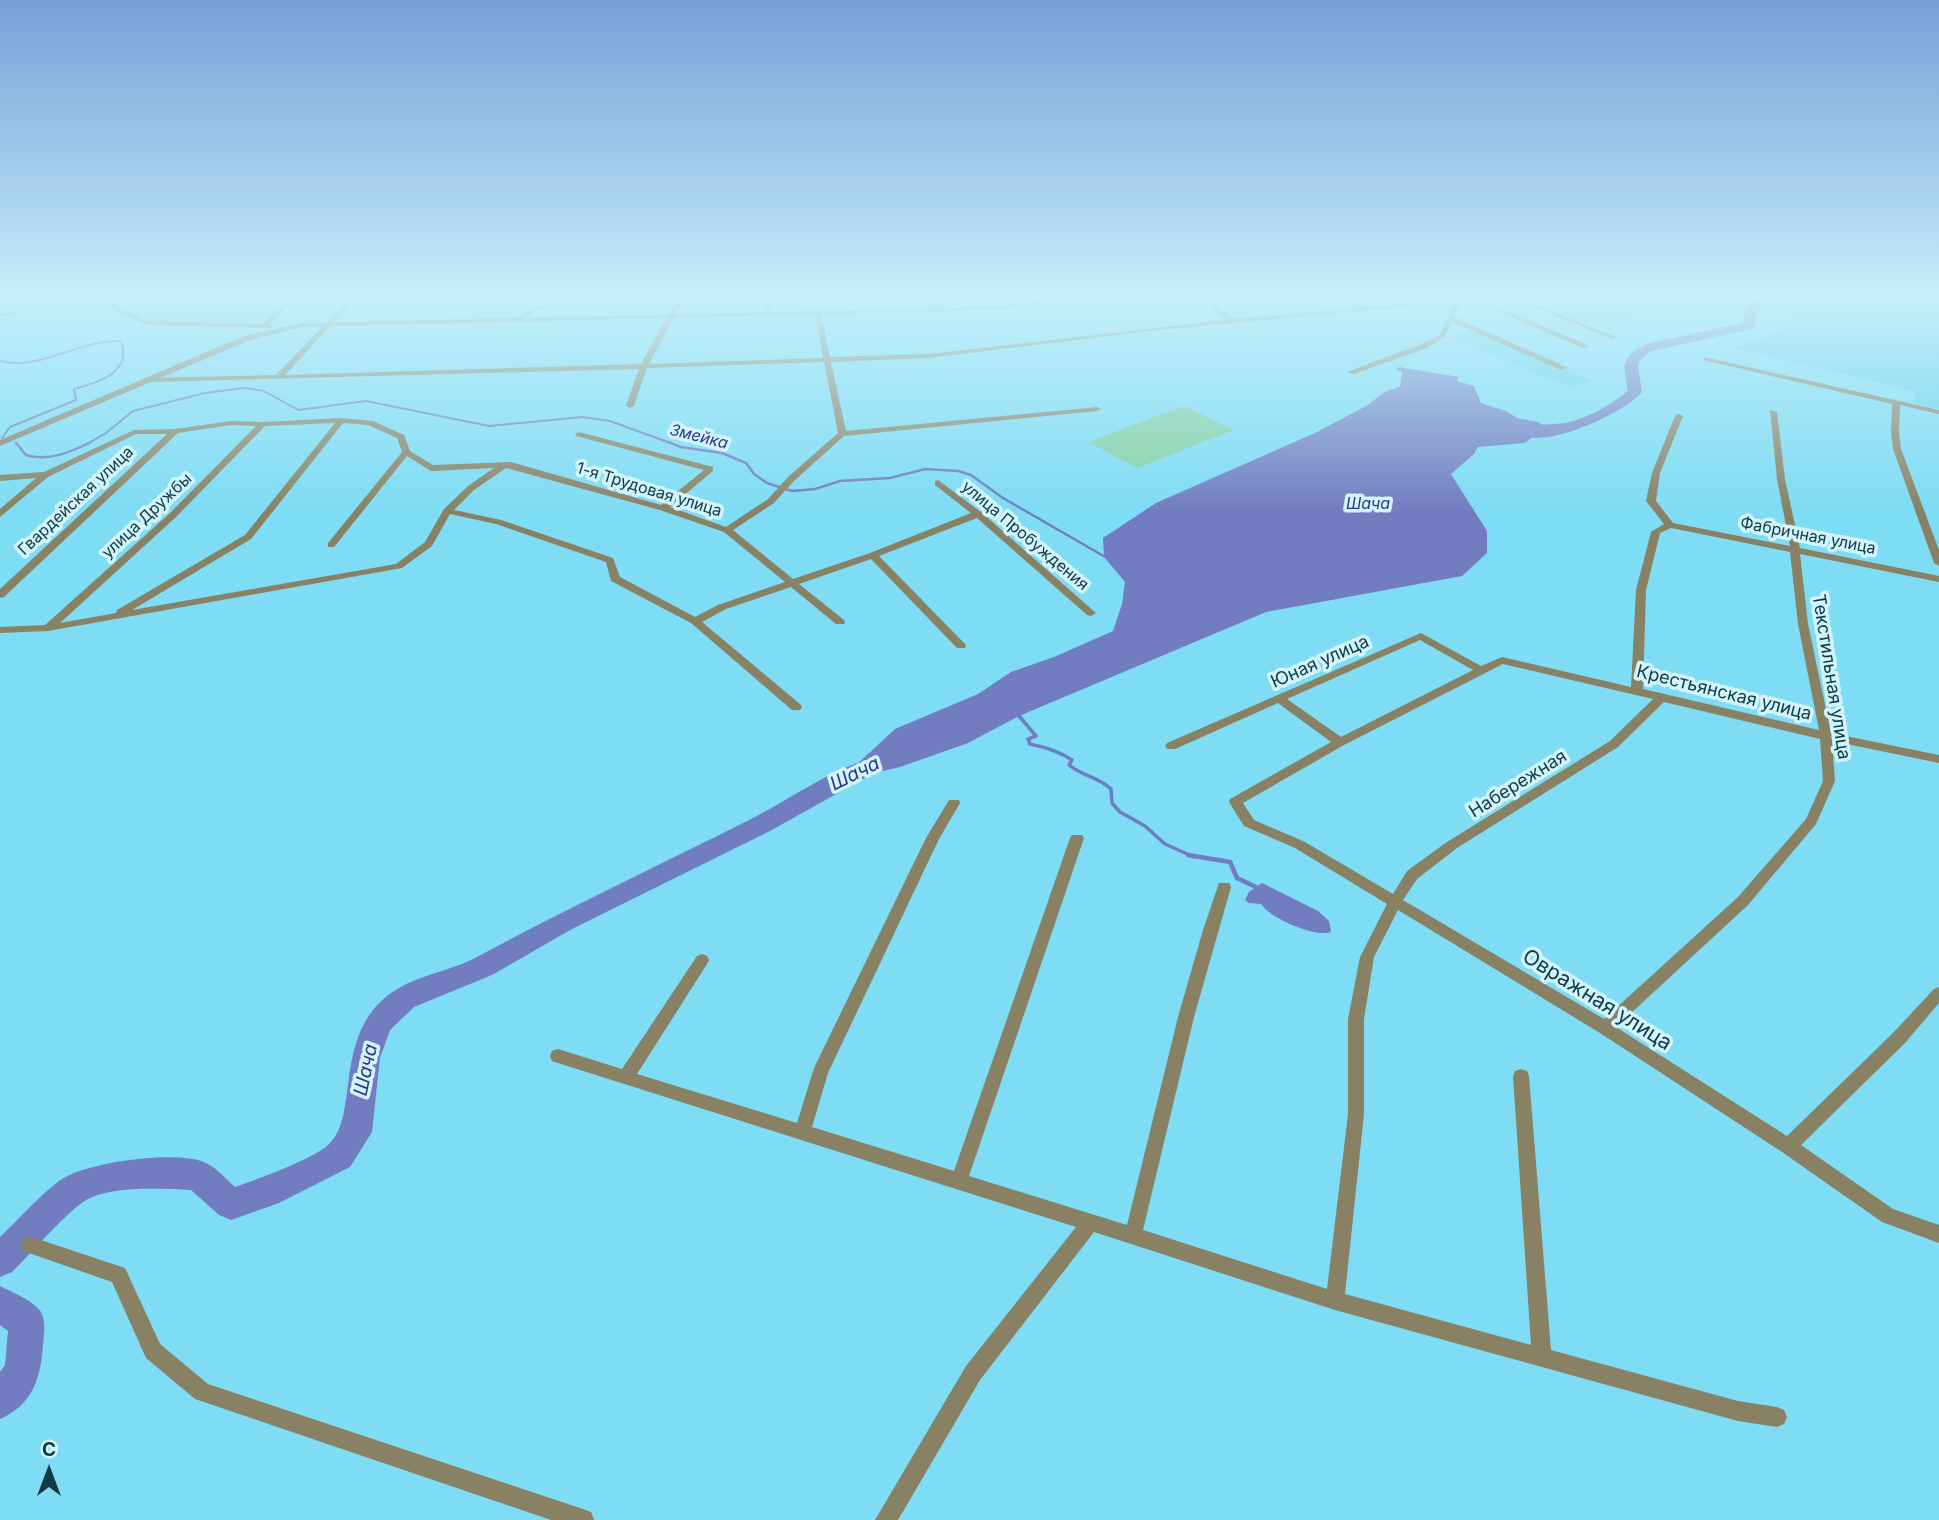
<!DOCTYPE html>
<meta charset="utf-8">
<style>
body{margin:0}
#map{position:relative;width:1939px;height:1520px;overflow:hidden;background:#7edcf4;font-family:Inter,sans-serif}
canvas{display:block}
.north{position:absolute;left:14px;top:1436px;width:70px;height:70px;-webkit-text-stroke:5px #d1f4fd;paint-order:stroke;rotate:0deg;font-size:19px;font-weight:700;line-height:28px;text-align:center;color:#113a44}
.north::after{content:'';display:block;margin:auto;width:24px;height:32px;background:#113a44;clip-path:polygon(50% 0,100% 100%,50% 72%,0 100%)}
</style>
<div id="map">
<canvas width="1939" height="1520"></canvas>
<div class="north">С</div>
</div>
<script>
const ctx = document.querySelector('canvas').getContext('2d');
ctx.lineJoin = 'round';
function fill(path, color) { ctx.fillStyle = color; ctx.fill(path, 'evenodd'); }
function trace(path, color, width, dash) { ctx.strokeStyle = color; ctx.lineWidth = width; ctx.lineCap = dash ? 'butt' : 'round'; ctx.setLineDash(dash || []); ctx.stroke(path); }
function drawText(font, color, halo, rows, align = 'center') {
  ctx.font = font + ' Inter,sans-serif'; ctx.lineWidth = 7; ctx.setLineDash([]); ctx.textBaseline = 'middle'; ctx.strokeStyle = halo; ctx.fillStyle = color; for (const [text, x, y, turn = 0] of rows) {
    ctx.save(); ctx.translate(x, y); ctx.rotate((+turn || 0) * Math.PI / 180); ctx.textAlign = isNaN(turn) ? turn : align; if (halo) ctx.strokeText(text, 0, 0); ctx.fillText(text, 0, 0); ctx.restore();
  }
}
fill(new Path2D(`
 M 107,299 L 288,299 L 260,325 L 151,321 L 104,302 Z
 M 1579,299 L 1616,299 L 1651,307 L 1609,332 L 1559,313 Z
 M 1787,299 L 1939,299 L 1939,409 L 1914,403 L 1916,391 L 1733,348 L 1791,328 Z
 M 1470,328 L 1591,381 L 1572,388 L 1452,339 Z`), '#66d1eb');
fill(new Path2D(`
 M 1184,406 L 1234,430 L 1137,468 L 1088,442 Z`), '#84d0a2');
fill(new Path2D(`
 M 1399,367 L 1459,377 L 1457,381 L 1474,386 L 1481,403 L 1506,411 L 1517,418 L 1538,422 L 1554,432 L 1534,436 L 1525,443 L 1478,447 L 1474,454 L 1451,474 L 1487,531 L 1487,553 L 1462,576 L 1266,612 L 1019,716 L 968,743 L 900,767 L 839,781 L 895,729 L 978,694 L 1011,672 L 1054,657 L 1113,631 L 1122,604 L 1125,582 L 1104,557 L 1103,538 L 1156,503 L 1315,433 L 1368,405 L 1384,392 L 1400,387 L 1402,372 L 1396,369 Z
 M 1262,883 L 1318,911 L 1329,921 L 1331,932 C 1315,938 1270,918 1261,904 L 1249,903 L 1245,900 L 1249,892 Z`), '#727cc1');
trace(new Path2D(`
 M 0,303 L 25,305 L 15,313 L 0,315
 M 0,361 C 42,371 79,339 121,341 C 133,373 97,383 74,389 L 76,400 L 10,427 L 2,438
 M 87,444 L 106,433 L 133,411 L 205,393 L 245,388 L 264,391 L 298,410 L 366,401 L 489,426 L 583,417 L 610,421 L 673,444`), '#727cc1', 2);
trace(new Path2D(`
 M 668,442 L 681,447 L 722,453 L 746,463 L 754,474 L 767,483 L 792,491 L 815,489 L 840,481 L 890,478 L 925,469 L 958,471 L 971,475 L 1003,498 L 1107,558
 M 16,443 L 26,455 C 48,462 71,452 91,442`), '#727cc1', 2.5);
trace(new Path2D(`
 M 1019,716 L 1036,736 L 1028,739 L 1030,744 C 1045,747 1059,751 1072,760 L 1069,765 C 1082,776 1099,777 1111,789 L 1112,803 L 1120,812 L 1145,826 L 1165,844 L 1194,857`), '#727cc1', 3.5);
trace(new Path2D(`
 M 1188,855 L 1230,862 L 1237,878 L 1256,887`), '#727cc1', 4.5);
fill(new Path2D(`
 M 1750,299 L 1762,299 L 1753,329 L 1651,351 L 1640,360 L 1638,366 L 1642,392 C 1625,413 1539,453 1517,432 C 1528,422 1555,426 1570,422 C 1592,416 1610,405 1628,391 L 1624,366 L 1630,354 L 1647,344 L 1742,323 Z
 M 864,761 L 872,764 L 875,769 L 872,774 L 770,831 L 572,929 L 492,975 L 414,1007 L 390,1030 L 380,1058 L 372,1132 L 350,1167 L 279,1203 L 231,1220 L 219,1215 L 191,1190 C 161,1189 109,1185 83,1202 C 61,1218 32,1252 12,1272 L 0,1277 L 0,1237 C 19,1219 38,1197 59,1181 C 85,1162 171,1151 201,1161 C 214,1165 225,1178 235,1187 C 258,1179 310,1160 327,1146 C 362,1118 330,1033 394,991 C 418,975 451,971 477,957 C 567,908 660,865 751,819 C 785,802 829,771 864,761 Z
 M 0,1286 C 12,1292 34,1301 41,1312 C 46,1322 44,1333 43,1344 C 41,1377 33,1405 0,1419 L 0,1372 L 5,1365 L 8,1331 L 0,1325 Z`), '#727cc1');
fill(new Path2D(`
 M 288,299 L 295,299 L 267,326 L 263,326 L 263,324 Z
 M 349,299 L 356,299 L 285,375 L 641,364 L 677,299 L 684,299 L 649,364 L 823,358 L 815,313 L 818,311 L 821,313 L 830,357 L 928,354 L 1226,320 L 1203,299 L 1210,299 L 1233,319 L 1446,299 L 1422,306 L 1168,329 L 928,358 L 831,362 L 846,431 L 1097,407 L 1101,409 L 1097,411 L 844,436 L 794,481 L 774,503 L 733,530 L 793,579 L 870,553 L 971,513 L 935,485 L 935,481 L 938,480 L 981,512 L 1096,613 L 1091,616 L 1087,615 L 977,518 L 879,556 L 965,644 L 966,646 L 965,648 L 957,648 L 871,559 L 799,584 L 844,620 L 845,622 L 844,624 L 836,624 L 791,587 L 726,609 L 702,622 L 800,704 L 802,707 L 800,710 L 792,710 L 691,623 L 611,581 L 606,562 L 496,524 L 450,514 L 432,546 L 402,568 L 48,631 L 0,633 L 0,627 L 45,625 L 170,513 L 256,426 L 231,425 L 178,433 L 4,597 L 0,598 L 0,589 L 167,434 L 136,434 L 48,477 L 0,517 L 0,509 L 36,478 L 0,481 L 0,475 L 44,472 L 134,430 L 175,429 L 231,421 L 263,422 L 341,418 L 373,421 L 404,435 L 410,451 L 433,465 L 511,462 L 661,505 L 704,470 L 576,436 L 575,434 L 579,432 L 713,467 L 713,471 L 670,507 L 726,527 L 768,499 L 788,477 L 838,433 L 824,362 L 647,368 L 634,406 L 630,408 L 626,406 L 639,369 L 149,382 L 145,380 L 149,378 L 276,375 ZM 335,423 L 245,535 L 117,610 L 116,613 L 60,623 L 176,517 L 265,426 ZM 343,423 L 368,425 L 397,438 L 402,452 L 328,543 L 328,547 L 334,547 L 407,456 L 431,471 L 494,468 L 468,486 L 444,509 L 425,542 L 396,564 L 132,610 L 251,539 ZM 506,468 L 660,510 L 724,532 L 785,582 L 718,605 L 695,617 L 620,577 L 613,558 L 501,520 L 454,510 L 474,490 Z
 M 563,299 L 575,299 L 536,311 L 521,320 L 516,319 L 532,309 Z
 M 766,299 L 772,299 L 770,314 L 767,316 L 764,314 Z
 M 934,299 L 940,299 L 939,311 L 934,310 Z
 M 1455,299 L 1461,299 L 1454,317 L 1568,368 L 1561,370 L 1452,322 L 1445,337 L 1427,348 L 1354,374 L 1347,372 L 1421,344 L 1440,335 Z
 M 1469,299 L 1479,299 L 1590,346 L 1583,348 Z
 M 1513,299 L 1523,299 L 1618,338 L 1612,339 Z
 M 1704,357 L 1939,410 L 1939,414 L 1900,405 L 1899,433 L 1901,449 L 1939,550 L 1939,566 L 1934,563 L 1893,449 L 1891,433 L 1892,404 L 1707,361 L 1703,359 Z
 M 1770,410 L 1777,412 L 1785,479 L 1800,548 L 1939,576 L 1939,582 L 1800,554 L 1808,624 L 1831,733 L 1939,755 L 1939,763 L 1832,741 L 1835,781 L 1816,824 L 1748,905 L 1616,1027 L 1787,1136 L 1893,1033 L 1934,989 L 1939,987 L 1939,1003 L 1905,1043 L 1801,1145 L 1893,1209 L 1939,1225 L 1939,1243 L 1882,1222 L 1782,1152 L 1600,1033 L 1398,910 L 1374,957 L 1364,1019 L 1364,1114 L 1345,1294 L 1531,1345 L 1513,1076 L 1515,1071 L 1521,1069 L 1527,1071 L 1529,1076 L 1551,1350 L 1738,1401 L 1777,1407 L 1784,1410 L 1787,1417 L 1784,1424 L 1777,1427 L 1738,1421 L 1335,1310 L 1094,1232 L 980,1380 L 898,1520 L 875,1520 L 966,1366 L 1076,1227 L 558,1063 L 552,1061 L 550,1056 L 552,1051 L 558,1049 L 622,1069 L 697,956 L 702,954 L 707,956 L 709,960 L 707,964 L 637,1074 L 797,1123 L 814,1068 L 926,838 L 949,800 L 959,800 L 960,803 L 939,839 L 828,1073 L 812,1127 L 954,1171 L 1070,838 L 1072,835 L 1082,835 L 1084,838 L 969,1176 L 1127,1225 L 1178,1017 L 1203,930 L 1219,883 L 1229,883 L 1231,887 L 1194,1017 L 1143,1230 L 1327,1289 L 1348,1114 L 1348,1019 L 1360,957 L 1387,904 L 1295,848 L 1244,826 L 1229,802 L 1230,799 L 1331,742 L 1278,703 L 1175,749 L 1167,749 L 1165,746 L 1167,743 L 1421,633 L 1481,666 L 1502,657 L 1631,687 L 1636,590 L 1651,532 L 1664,524 L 1646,501 L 1652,473 L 1675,416 L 1679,414 L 1683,416 L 1660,473 L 1656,501 L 1673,523 L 1790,546 L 1777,479 ZM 1671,528 L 1790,552 L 1798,624 L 1819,730 L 1643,689 L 1646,590 L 1660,533 ZM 1420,640 L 1473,670 L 1341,737 L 1287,699 ZM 1503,664 L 1653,699 L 1610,741 L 1447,842 L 1407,871 L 1393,894 L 1305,842 L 1254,820 L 1243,803 L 1344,745 ZM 1664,702 L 1820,739 L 1823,781 L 1806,819 L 1738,897 L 1604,1019 L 1403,900 L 1417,879 L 1457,848 L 1618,747 Z
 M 29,1236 L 125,1268 L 160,1344 L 208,1384 L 583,1509 L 591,1512 L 594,1520 L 551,1520 L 195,1399 L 146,1358 L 112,1282 L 23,1251 L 20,1245 L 23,1239 Z`), '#888164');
fill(new Path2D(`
 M 92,299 L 102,299 L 147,321 L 270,324 L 274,326 L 270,328 L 146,325 Z
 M 1052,299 L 1080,299 L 995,310 L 302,327 L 250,340 L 0,446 L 0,440 L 244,336 L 302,323 L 937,308 L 995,306 Z`), '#888164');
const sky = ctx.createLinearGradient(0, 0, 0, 512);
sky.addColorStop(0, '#799ed8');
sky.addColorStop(0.58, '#c5effa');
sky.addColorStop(1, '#c5effa00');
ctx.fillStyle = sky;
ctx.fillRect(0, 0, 1939, 512);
drawText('italic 16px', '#323487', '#d1f4fd', [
 ["Змейка",699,437,14],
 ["Шача",1368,504]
]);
drawText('16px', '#113a44', '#d1f4fd', [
 ["1-я Трудовая улица",649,490,17],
 ["Гвардейская улица",76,501,-43],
 ["улица Дружбы",147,516,-43],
 ["улица Пробуждения",1025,536,40],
 ["Фабричная улица",1808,536,11]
]);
drawText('18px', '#113a44', '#d1f4fd', [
 ["Юная улица",1320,662,-24],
 ["Текстильная улица",1831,677,81],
 ["Крестьянская улица",1724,693,14],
 ["Набережная",1518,784,-32]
]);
drawText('italic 19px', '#323487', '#d1f4fd', [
 ["Шача",855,774,-26],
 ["Шача",366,1070,-78]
]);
drawText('21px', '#113a44', '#d1f4fd', [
 ["Овражная улица",1597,1000,32]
]);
</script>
